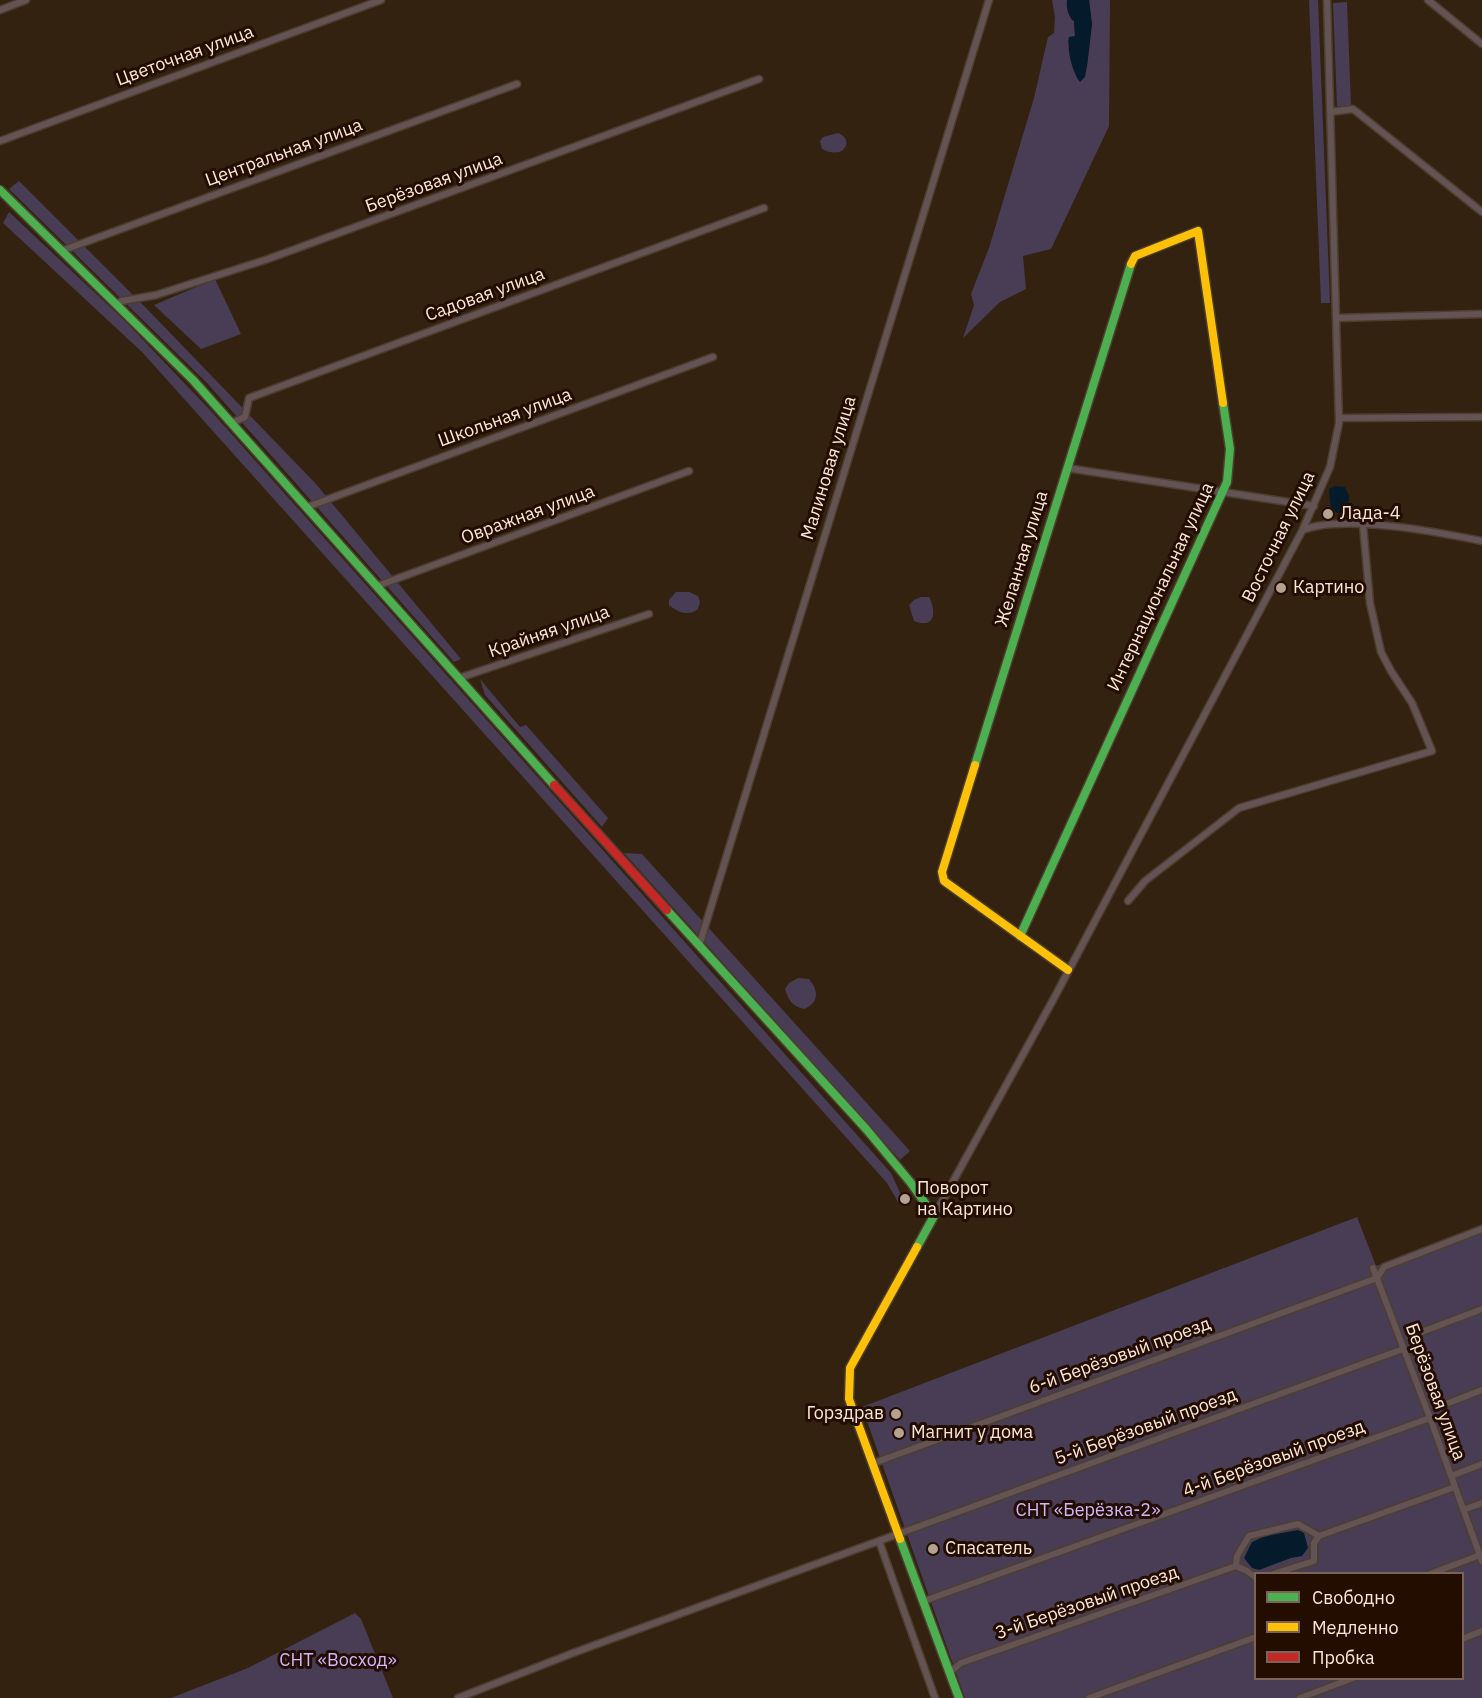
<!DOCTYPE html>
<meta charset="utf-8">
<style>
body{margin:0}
#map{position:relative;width:1482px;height:1698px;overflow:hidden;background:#332210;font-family:"IBM Plex Sans",sans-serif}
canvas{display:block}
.legend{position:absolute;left:1254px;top:1572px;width:210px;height:108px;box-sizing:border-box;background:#230c00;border:2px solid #7a6456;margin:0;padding:8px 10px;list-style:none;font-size:18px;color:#fce7d6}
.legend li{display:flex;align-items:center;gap:12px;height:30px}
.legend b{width:30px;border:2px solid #7a6456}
</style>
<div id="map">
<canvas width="1482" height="1698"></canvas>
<ul class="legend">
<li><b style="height:8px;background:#4caf50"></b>Свободно</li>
<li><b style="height:8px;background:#ffc107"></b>Медленно</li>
<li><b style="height:8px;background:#c62828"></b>Пробка</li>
</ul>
</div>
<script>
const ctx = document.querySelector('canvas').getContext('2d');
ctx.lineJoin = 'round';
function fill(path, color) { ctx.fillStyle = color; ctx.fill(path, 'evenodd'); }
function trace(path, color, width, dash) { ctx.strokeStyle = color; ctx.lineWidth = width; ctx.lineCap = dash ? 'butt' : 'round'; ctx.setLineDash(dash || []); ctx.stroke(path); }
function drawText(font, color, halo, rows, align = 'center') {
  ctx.font = font + ' "IBM Plex Sans",sans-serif'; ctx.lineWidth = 6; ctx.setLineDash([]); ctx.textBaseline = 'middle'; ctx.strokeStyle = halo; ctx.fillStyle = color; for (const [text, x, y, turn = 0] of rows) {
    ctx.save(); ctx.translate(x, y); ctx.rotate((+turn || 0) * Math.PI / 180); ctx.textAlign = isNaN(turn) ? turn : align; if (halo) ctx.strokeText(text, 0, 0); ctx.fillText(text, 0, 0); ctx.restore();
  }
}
fill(new Path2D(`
 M 1052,0 L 1067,0 L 1071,19 L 1074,21 L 1075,36 L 1068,40 L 1074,67 L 1087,66 L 1092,24 L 1089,0 L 1110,0 L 1109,126 L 1051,249 L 1023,256 L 1026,289 L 1000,302 L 963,338 L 974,305 L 971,294 L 989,248 L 1034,98 L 1048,37 L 1054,33 L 1055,17 Z
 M 1309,0 L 1318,0 L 1330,303 L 1321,303 Z
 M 1347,2 L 1351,106 L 1337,106 L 1333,3 Z
 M 838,133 C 855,139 845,161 822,149 L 820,141 L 823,137 Z
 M 19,181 L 149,311 L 316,484 L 461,659 L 454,662 L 207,383 L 9,189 Z
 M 9,212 L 126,322 L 211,411 L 891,1173 L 902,1197 L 898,1202 L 887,1183 L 142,352 L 3,223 Z
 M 215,279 L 241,334 L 201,349 L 154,305 Z
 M 676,592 L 689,592 L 698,596 L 700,602 L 698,609 C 688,617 678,612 669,605 L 669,600 Z
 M 921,597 L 929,597 C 937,612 935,629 914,621 L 909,605 L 914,600 Z
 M 480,679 L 520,727 L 526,725 L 608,818 L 602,827 L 485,695 Z
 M 624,853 L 642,854 L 910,1151 L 900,1160 Z
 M 798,978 L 809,979 C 819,991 819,1003 804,1009 C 792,1006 789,1001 785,989 L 789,983 Z
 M 1357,1217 L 1376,1266 L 1482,1225 L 1482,1698 L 965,1698 L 862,1407 ZM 1256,1574 L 1462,1574 L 1462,1678 L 1256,1678 Z
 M 355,1613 L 361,1619 L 393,1698 L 171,1698 L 248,1668 Z`), '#493d55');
fill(new Path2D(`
 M 1067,0 L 1089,0 L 1092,24 L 1087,66 L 1085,77 L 1080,82 C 1072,72 1067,50 1069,37 L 1075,36 L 1074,21 C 1068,17 1066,7 1067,0 Z
 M 1335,486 L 1345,487 L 1349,496 L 1347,517 C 1330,511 1330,507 1329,489 Z
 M 1298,1530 L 1304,1533 L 1308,1548 L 1302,1556 L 1291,1558 L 1259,1570 L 1252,1568 L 1244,1558 L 1252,1542 L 1265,1536 Z`), '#051a2a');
const street = new Path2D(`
 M 1428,0 L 1482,44
 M 0,10 L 26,0
 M 1330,112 L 1353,109 L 1482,212
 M 0,141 L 381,0
 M 61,251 L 517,84
 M 116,304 L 122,301 L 156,295 L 268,259 L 759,79
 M 1336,318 L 1482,314
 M 1339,418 L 1482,417
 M 231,423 L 245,417 L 249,398 L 764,208
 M 1067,468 L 1314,506
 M 307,507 L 713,357
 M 1303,530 C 1344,514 1437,532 1482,541
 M 377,586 L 689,471
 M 459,678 L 649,614
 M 1128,901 L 1145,881 L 1239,808 L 1432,751 L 1412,703 L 1391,671 L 1381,652 L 1370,603 L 1363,525
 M 699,946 L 989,0
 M 934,1216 L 1053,1000 L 1302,531 L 1330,467 L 1339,423 L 1327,0
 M 1373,1268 L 1430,1418 L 1482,1561
 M 1411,1336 L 1482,1309
 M 1438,1407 L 1482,1390
 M 874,1463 L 1377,1278 L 1384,1267 L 1482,1229
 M 1451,1476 L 1482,1464
 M 1463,1510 L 1482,1503
 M 879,1541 L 935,1698
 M 1236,1566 L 1237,1556 L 1249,1536 L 1298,1524 L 1319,1536
 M 1273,1574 L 1314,1561 L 1314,1543 L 1319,1536 L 1455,1487
 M 1430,1574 L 1480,1555
 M 924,1601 L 1430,1418
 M 1462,1639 L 1482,1631
 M 950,1672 L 961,1663 L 1236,1566 L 1247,1571 L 1256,1578
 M 458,1698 L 573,1653 L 1403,1349
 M 1089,1698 L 1256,1637
 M 1300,1698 L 1353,1678`);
const fast = new Path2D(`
 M 0,190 L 193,380 L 554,785
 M 975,765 L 1131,264
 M 667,910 L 867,1130 L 911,1183 L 934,1216 L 917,1247
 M 1020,936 L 1227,482 L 1230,449 L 1223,403
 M 900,1539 L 959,1698`);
const slow = new Path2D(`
 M 1131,264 L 1135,256 L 1198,231 L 1223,403
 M 975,765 L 942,872 L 944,881 L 1068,970
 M 900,1539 L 849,1399 L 850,1368 L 917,1247`);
const jam = new Path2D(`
 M 554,785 L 667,910`);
trace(street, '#4d3e2e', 9);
trace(fast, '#4d3e2e', 11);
trace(slow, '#4d3e2e', 11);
trace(jam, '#4d3e2e', 11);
trace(street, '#635354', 6);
trace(fast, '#4caf50', 8);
trace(slow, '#ffc107', 8);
trace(jam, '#c62828', 8);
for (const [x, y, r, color] of [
 [1328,514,6,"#b6a291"],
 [1281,588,6,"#b6a291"],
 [905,1199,6,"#b6a291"],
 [896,1414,6,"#b6a291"],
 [899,1433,6,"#b6a291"],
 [933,1549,6,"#b6a291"]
]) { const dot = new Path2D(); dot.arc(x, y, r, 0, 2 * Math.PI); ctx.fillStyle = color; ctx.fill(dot); trace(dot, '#230c00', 2); }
drawText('18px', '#fce7d6', '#230c00', [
 ["Цветочная улица",185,56,-20],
 ["Центральная улица",284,153,-20],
 ["Берёзовая улица",434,183,-20],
 ["Садовая улица",485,295,-20],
 ["Школьная улица",505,418,-20],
 ["Малиновая улица",829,468,-73],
 ["Овражная улица",528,515,-20],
 ["Восточная улица",1279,537,-64],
 ["Желанная улица",1022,559,-73],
 ["Интернациональная улица",1161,587,-65],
 ["Крайняя улица",549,632,-19],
 ["6-й Берёзовый проезд",1120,1356,-20],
 ["Берёзовая улица",1435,1392,70],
 ["5-й Берёзовый проезд",1146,1427,-20],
 ["4-й Берёзовый проезд",1274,1459,-20],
 ["3-й Берёзовый проезд",1087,1603,-19]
]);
drawText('18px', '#fce7d6', '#230c00', [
 ["Лада-4",1340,514],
 ["Картино",1293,588],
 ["Поворот",917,1189],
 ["на Картино",917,1210],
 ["Горздрав",884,1414,"right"],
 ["Магнит у дома",911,1433],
 ["Спасатель",945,1549]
], 'left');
drawText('18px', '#d0b7fa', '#230c00', [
 ["СНТ «Берёзка-2»",1088,1511],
 ["СНТ «Восход»",338,1661]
]);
</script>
